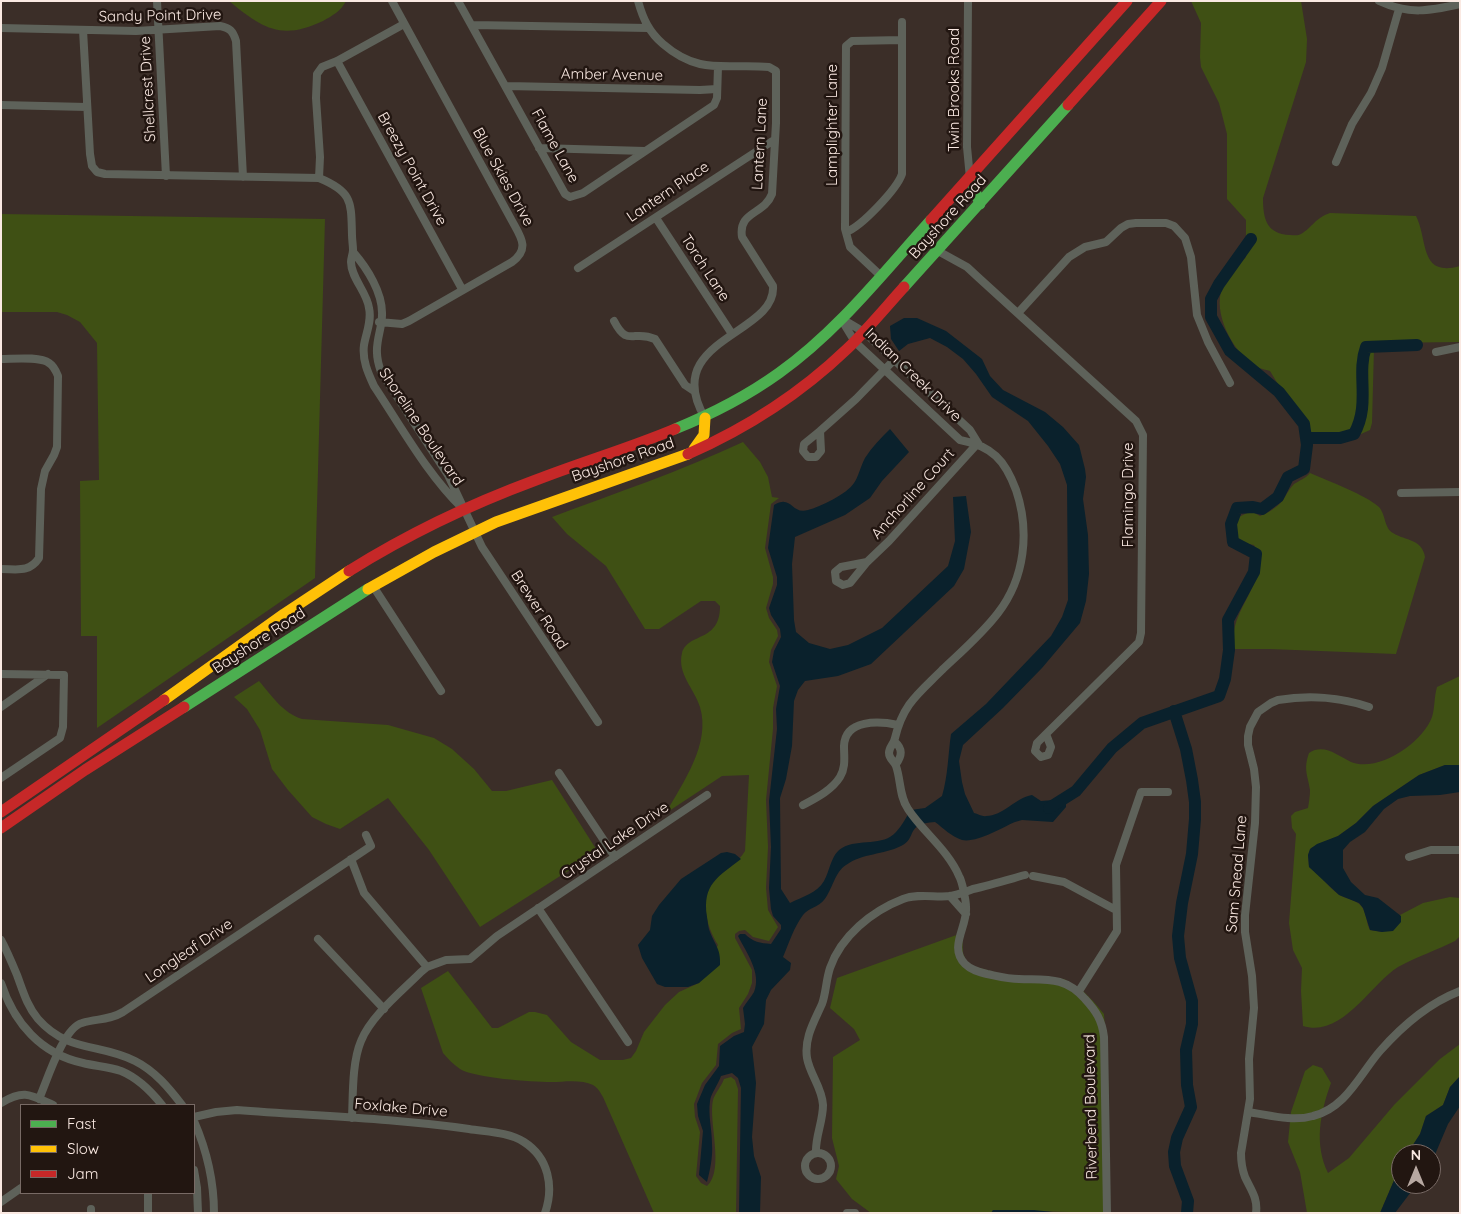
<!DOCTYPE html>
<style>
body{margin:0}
#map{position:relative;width:1461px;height:1214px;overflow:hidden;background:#3b2e28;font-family:Quicksand,sans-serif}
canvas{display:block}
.frame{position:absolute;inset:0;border:2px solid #fae9e2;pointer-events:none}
.legend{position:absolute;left:20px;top:1104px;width:175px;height:90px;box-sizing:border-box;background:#221611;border:1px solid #786a65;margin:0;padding:6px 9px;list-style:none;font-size:15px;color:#fae9e2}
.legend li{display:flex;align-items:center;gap:10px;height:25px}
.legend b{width:25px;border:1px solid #786a65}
.north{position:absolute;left:1391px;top:1144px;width:50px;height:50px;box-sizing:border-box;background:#221611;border:1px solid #786a65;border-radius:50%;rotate:0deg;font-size:14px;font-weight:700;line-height:20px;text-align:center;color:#fae9e2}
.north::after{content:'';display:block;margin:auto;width:18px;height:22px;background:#b7a8a1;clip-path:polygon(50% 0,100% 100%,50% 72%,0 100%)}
</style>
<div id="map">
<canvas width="1461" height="1214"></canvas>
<div class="frame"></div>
<ul class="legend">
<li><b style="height:6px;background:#4caf50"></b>Fast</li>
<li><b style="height:6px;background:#ffc107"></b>Slow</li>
<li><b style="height:6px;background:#c62828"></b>Jam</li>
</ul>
<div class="north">N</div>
</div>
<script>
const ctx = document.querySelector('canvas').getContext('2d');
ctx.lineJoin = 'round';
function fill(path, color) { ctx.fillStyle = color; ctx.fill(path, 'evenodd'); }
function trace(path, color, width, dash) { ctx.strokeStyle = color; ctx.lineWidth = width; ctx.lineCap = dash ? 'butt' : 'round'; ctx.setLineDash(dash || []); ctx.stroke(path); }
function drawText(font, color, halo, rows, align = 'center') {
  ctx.font = font + ' Quicksand,sans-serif'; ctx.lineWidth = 5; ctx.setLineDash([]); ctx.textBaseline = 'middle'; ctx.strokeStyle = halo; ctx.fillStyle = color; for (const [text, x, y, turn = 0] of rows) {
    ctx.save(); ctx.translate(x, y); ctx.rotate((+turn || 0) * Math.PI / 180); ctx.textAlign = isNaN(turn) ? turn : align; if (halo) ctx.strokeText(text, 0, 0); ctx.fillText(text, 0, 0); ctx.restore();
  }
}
fill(new Path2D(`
 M 229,1 L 346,1 C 341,11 332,16 323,21 C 281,41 262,28 229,1 Z
 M 1191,1 L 1301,1 L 1307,39 L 1306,62 L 1263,198 C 1263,218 1266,234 1290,235 C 1294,235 1298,236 1301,234 C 1313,227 1315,218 1330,213 L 1416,216 C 1428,239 1419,278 1460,266 L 1460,342 L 1377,343 L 1374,348 L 1372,423 L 1370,430 L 1361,434 L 1307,438 L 1293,409 L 1270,371 C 1264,369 1256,368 1251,364 C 1232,348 1213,314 1222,288 C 1227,276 1238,266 1246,257 L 1246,220 L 1227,199 L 1227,134 L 1219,103 L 1201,67 L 1200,57 L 1201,23 Z
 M 1,214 L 325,219 L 315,578 L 97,728 L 97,636 L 81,636 L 80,481 L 99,480 L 97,343 L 80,322 L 67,315 L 57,312 L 1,312 Z
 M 743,442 L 760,462 L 768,477 L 772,497 L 779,498 L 771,504 L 765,548 L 773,577 L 773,584 L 766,608 L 769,618 L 777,630 L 778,636 L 771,650 L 769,662 L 777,686 L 773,708 L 773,729 L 766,800 L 768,847 L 766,888 L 768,910 L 778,927 L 769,941 L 753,937 L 745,930 L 739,931 L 735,934 L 735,938 L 752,970 L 752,983 L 748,994 L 739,1008 L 741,1029 L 732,1033 L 718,1044 L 716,1065 L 702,1083 L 694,1104 L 695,1117 L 700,1132 L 696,1176 L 701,1183 L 707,1186 C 725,1170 708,1121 713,1100 C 715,1093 721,1087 724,1079 L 731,1077 L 735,1080 L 738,1089 L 736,1213 L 654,1213 L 603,1097 C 600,1092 598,1088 593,1085 C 581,1079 564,1082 551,1082 C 531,1082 475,1078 460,1069 C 453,1064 448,1059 443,1053 L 421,988 L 448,971 L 492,1028 L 498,1028 L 529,1012 L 535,1012 L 547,1015 L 571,1042 L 600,1060 L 623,1060 L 631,1058 L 636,1051 L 644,1032 L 665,1005 L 679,992 L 699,983 L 718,945 C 706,926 698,895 716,878 C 726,869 738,863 745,851 L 749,775 L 722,776 L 666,813 C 683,782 711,744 700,707 C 694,688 677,674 682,653 C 688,632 720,643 720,606 L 715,601 L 701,601 L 659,629 L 645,629 L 606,566 L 567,534 L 552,517 C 616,493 681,471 743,442 Z
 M 1310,473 C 1328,481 1366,495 1379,507 C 1386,515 1384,528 1393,533 C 1406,541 1422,539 1425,557 L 1396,654 L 1270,649 L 1234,649 C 1234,642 1233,633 1235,626 C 1242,599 1270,572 1254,545 L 1240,542 L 1234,530 L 1239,517 L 1251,511 L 1260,516 C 1268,513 1278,507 1283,500 C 1287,494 1289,489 1294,484 C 1300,480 1305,479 1310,473 Z
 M 1460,676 L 1460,765 L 1445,765 L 1419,775 L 1373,806 L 1356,823 L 1338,836 L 1311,848 L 1308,855 L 1309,867 C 1321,875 1327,886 1338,894 C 1345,899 1358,900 1362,907 C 1367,914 1366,923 1370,930 L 1382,932 L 1400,915 L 1423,903 L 1450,897 L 1460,898 L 1460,936 L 1455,941 C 1437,950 1416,957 1398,967 C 1370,985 1342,1038 1303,1026 L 1301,991 L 1302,968 L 1293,950 L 1289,923 L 1296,834 L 1292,828 L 1291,816 L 1295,812 L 1308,808 C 1309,802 1310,796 1310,790 C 1308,775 1303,770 1309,753 C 1324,743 1338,756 1351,762 C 1379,773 1423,742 1432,717 C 1435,707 1434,697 1437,687 Z
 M 259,681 C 272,696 283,713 302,719 L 388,725 L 434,738 L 452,749 L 474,769 L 492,791 L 506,791 L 552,780 L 598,852 L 480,927 L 429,850 L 388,798 L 340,829 L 326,824 L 312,817 L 288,790 L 272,769 L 260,730 L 247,709 L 234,697 Z
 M 962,933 L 963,953 L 966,961 L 972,966 L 1006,975 L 1064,979 L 1082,990 L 1093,1001 L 1104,1014 L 1109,1095 L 1109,1213 L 993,1210 L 991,1213 L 871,1213 L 852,1199 L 836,1179 L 839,1166 L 832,1138 L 833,1057 L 860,1040 L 854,1029 L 830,1008 L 837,978 Z
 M 1460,1044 L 1460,1076 L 1450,1087 L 1443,1105 L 1426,1116 L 1420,1134 L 1407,1154 L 1401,1154 L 1401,1164 L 1380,1213 L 1307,1213 L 1300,1172 L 1288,1142 L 1291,1112 L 1305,1071 L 1313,1065 L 1322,1068 L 1331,1083 C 1320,1113 1314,1144 1328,1173 L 1349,1158 L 1394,1105 L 1440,1059 Z`), '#3f5014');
fill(new Path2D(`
 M 904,318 L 917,318 L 946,331 L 982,359 L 990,376 L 1003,390 L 1045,412 L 1063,427 L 1079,445 L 1085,469 L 1086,477 L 1083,499 L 1088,535 L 1089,574 L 1086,601 L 1080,623 L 1042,668 L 1003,708 L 963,745 L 959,761 L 962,782 L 965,794 L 974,813 C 978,814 983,817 986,816 C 1003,816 1015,798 1032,795 L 1041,801 L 1066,799 L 1066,807 L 1053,822 L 1022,820 L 1015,822 C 1001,828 977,843 962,840 C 952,837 943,828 935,822 C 904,824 918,838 901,846 C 883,855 863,853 846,865 C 834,873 833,889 824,900 C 819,907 808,908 803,915 C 794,927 789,943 783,957 L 791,963 L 790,970 L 771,990 L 766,1000 L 764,1024 L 752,1047 L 756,1083 L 752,1137 L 754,1156 L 761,1177 L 760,1213 L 739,1213 L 741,1088 L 738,1078 L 732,1073 L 721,1076 C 718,1085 711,1093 710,1101 C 708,1116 712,1129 712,1144 C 713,1157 710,1170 707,1182 L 699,1175 L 703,1131 L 698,1116 L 697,1104 L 705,1085 L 719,1066 L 720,1046 L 734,1036 L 744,1032 L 745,1024 L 743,1008 C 746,1003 751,997 754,992 C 762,973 746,952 738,936 L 740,934 L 745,934 C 753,942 760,943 771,944 L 781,929 L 781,925 L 773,916 L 771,909 L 769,888 L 771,847 L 769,801 L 777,729 L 776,709 L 780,686 L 772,662 L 774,651 L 781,637 L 780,629 L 771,615 L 769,608 L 777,585 L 777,577 L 768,548 L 774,505 C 792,494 791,515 808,510 C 820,507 847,494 854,483 C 858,478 861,465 865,458 C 872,447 881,438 890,429 L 909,452 L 882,481 L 870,498 L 845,515 L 795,537 L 792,564 L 794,620 L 796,632 L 809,643 L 830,649 L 848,645 L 882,628 L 948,566 L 955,541 L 953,497 L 966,496 L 971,532 L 964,569 L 954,586 L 871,664 L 838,676 L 805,681 L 798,690 L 794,701 L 792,746 L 786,779 L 780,798 L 781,889 L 790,903 C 802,897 817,893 824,881 C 830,871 831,854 842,848 C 859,838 883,847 896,832 C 902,826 906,817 911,810 L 925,808 L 942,796 C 948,776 948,755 951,734 L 986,704 L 1051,636 L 1062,617 L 1068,600 L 1067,485 L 1060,464 L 1048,446 L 1028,421 L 992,397 L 976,374 L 963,359 L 947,347 L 930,338 L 908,344 L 899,351 L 891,339 L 890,326 Z
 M 1445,765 L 1460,765 L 1460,792 L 1440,795 L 1410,796 L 1398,799 L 1384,809 L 1365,832 L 1350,842 L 1343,850 L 1343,868 L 1351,882 L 1365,895 L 1378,898 L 1401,916 L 1401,922 L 1393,931 L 1382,932 L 1370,930 L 1363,908 L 1359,903 L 1339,895 L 1309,867 L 1308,855 L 1310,849 L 1317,844 L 1338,836 L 1356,823 L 1373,806 L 1419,775 Z
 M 727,852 L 735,854 L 741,859 C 718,877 702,884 707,917 C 708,922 708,928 710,932 C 715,945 721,949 720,965 L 699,983 L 688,987 L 665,987 L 657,984 L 642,958 L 638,945 L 650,930 L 652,916 L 659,905 L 681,879 L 721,853 Z
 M 1460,1076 L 1460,1106 L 1448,1124 L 1431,1164 L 1431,1154 L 1407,1154 L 1420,1134 L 1426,1116 L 1443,1105 L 1450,1087 Z
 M 1401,1164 L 1401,1184 L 1417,1184 L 1395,1213 L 1380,1213 Z
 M 993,1210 L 1034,1210 L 1062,1213 L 991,1213 Z`), '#0a212c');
trace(new Path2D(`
 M 1306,438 L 1340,438 L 1354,434 C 1371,404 1356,374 1366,347 L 1417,345
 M 1174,711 L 1186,749 L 1192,780 L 1195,802 L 1195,819 L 1192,854 L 1182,903 L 1178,936 L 1180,958 L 1192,1001 L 1192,1024 L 1186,1050 L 1187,1085 L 1191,1107 L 1177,1138 L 1174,1152 L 1175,1166 L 1188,1201 L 1187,1213
 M 1049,808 L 1076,791 L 1112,748 L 1142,723 L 1219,696 L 1225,679 L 1229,650 L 1228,620 L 1254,572 L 1256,554 L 1233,542 L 1231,524 L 1237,508 L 1253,507 L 1262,509 L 1278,497 L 1288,477 L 1304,469 L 1307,445 L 1304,424 L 1279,392 L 1230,351 L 1211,317 L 1211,299 L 1219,284 L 1251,239`), '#0a212c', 12);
trace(new Path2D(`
 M 157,1 L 166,176
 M 458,1 L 565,194 L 570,197 L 583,193 L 714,105 L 717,98 L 718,67
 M 638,1 C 643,19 649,32 663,44 C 700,76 726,63 769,67 L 776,71 L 776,123 L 772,194 C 764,215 738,211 742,237 L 773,286 C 777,335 659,339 705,418
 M 968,1 L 967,147 L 970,178
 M 1379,1 C 1409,15 1429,11 1460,4
 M 473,25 L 648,28
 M 1,28 L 136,31 L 220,26 C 230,28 233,31 236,41 L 243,177
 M 83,30 L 90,154 L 92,166 L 97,172 L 105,174 L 319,178 C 353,192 351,202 352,235 C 352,240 353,245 353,250 C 353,254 351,258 351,262 C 351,278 367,292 369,308 C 372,321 366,333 364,345 C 362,360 368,373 374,386 C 402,428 427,474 463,509
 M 337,61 L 462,289
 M 507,86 L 700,90 L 717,89
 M 1,105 L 87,107
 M 539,148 L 645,151
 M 1336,162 L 1352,124 L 1371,93 L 1382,68 L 1399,9
 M 319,178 L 320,157 L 316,98 L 317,74 L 322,67 L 337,61 L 404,24
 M 656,218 L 732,334
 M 846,232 C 861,227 897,189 902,174 L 902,22
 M 938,251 L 967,267 L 980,279 L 1136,421 L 1143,435 L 1141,633 L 1139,642 L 1046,734
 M 353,252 C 367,268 383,293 382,315 C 382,328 376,340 377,353 C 377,359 379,366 381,372 L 448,475 L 482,547 L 598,722
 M 578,268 L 774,140
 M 881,276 L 850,247 L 845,229 L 846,46 L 852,41 L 902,40
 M 1018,313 L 1069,257 L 1085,247 L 1106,242 L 1121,228 L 1128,224 L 1136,223 L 1166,223 L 1174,226 L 1185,238 L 1191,257 L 1197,315 L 1208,342 L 1230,383
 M 841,319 L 855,342 L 960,440 C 992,446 1005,460 1016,490 C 1030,531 1025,578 998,613 C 982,634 961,652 942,670 C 918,694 903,704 895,738 C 894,744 889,747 889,753 C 889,759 894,761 896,766 C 901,780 899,796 908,809 C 923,832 948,850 959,876 C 962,881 966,900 966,907 C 968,926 948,947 965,964 C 971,970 979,972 987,974 C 997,976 1008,979 1019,979 C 1046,980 1065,976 1085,999 C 1096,1011 1102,1020 1104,1037 L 1107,1213
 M 842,319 L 864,332 L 970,430 L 978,443
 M 614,321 C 628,348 633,329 655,339 L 685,385 L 694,391
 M 379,322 L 402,324 L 409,321 L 512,262 C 531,248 520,236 511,219 L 392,1
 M 1436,352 L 1460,347
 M 1,359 C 13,359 40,356 49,363 C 54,366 56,371 58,376 L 57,447 L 54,455 L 45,471 L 41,489 L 39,558 C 29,573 17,569 1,569
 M 820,431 L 856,399 L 894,360
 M 820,431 L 821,451 L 816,457 L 808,457 L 803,451 L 804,444 Z
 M 1401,493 L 1460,492
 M 867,562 L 889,541 L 978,443
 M 867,562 L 850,583 L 843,585 L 836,581 L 835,572 L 841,567 Z
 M 373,586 L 441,691
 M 1,674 L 64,675 L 63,727 L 60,738 L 1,778
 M 1,707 L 48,674
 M 1046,734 L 1051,747 L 1048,755 L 1041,757 L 1035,751 L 1037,743 Z
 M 895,742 C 903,749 902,756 896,764
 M 559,773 L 615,857
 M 803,805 C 816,798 832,790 840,777 C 846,767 844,757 844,746 C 845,719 879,721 898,725
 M 1409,857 L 1431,850 L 1460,850
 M 351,859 L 364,893 L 427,967
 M 1033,876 L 1064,882 L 1116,910
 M 950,896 L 966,914
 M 538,908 L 628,1042
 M 318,939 L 384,1009
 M 1,940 C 7,951 12,963 17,975 C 23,991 27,1006 38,1019 C 68,1053 100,1043 135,1061 C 155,1071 169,1088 182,1105
 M 1,983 C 14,1023 41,1054 83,1063 C 95,1066 109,1067 121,1071 C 138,1078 151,1091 162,1105
 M 1079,991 L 1117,931 L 1116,865 L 1141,792 L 1168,792
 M 39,1099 C 47,1081 63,1028 82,1023 C 97,1018 108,1021 123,1012 L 371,846 L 366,835
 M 1,1103 C 24,1089 31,1095 53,1105
 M 1248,1112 C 1269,1115 1292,1122 1313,1116 C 1346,1108 1360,1074 1380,1051 C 1402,1026 1429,1003 1460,991
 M 194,1117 L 216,1112 L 237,1110 C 314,1116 392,1118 469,1129 C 487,1132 508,1132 524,1142 C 549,1158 554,1187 545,1213
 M 352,1118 C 353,1095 352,1062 361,1041 C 371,1016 401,992 421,972 L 427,967 L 446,960 L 470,959 L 497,936 L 707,795
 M 194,1121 C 207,1151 214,1180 214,1213
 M 816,1153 C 815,1137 823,1122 823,1105 C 822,1087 810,1075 807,1058 C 804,1038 814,1022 822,1004 C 826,993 826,980 830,968 C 841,936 872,911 903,899 C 918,893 936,898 951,896 C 959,894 966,892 973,889 C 990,885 1007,880 1025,875
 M805 1166a13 13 0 1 1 26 0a13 13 0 1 1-26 0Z
 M 194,1170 L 197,1188 L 198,1213
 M 148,1193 L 148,1213
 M 1,1202 L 21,1188
 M 91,1209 L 91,1213
 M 847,1213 L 855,1213
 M 1256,1213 C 1258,1198 1251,1190 1245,1177 C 1242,1169 1241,1161 1241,1153 L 1250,1099 L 1249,1059 L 1254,1008 L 1252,976 L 1245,932 L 1245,915 L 1255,823 L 1256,787 L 1254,769 L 1248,745 L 1248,736 L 1250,727 L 1258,712 L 1271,703 L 1278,700 C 1308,695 1341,697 1369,707`), '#5e625a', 8);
trace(new Path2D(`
 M 970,178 L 980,204
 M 904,287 L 1068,105
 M 675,429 C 712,414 747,396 779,373 C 838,331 883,273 931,220
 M 184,707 L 368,589`), '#4caf50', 11);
trace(new Path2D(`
 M 694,449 L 704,435 L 705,418
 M 368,589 L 434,552 L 496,522 L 688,454
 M 164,700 L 284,614 L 349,571`), '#ffc107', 11);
trace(new Path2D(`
 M 1068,105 L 1161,1
 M 931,220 L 1127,1
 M 688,454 C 747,428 800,394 847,349 C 867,330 885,308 904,287
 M 349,571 C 408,534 471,504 536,480 C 582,462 630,448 675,429
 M 1,812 L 164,700
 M 1,828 L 85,770 L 184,707`), '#c62828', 11);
drawText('15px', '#fae9e2', '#221611', [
 ["Sandy Point Drive",160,16,-1],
 ["Amber Avenue",612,75,1],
 ["Shellcrest Drive",148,89,-93],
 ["Twin Brooks Road",954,90,-90],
 ["Lamplighter Lane",832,125,-90],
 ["Lantern Lane",760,144,-87],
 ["Flame Lane",555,146,61],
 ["Breezy Point Drive",412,169,61],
 ["Blue Skies Drive",503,177,61],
 ["Lantern Place",668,192,-34],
 ["Bayshore Road",948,217,-48],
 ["Torch Lane",705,268,57],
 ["Indian Creek Drive",913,375,44],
 ["Shoreline Boulevard",421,427,56],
 ["Bayshore Road",623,460,-19],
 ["Anchorline Court",913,494,-48],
 ["Flamingo Drive",1128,495,-90],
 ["Brewer Road",539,610,57],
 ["Bayshore Road",259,641,-33],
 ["Crystal Lake Drive",615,841,-34],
 ["Sam Snead Lane",1237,874,-85],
 ["Longleaf Drive",189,951,-34],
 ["Riverbend Boulevard",1091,1107,-91],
 ["Foxlake Drive",401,1108,5]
]);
</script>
